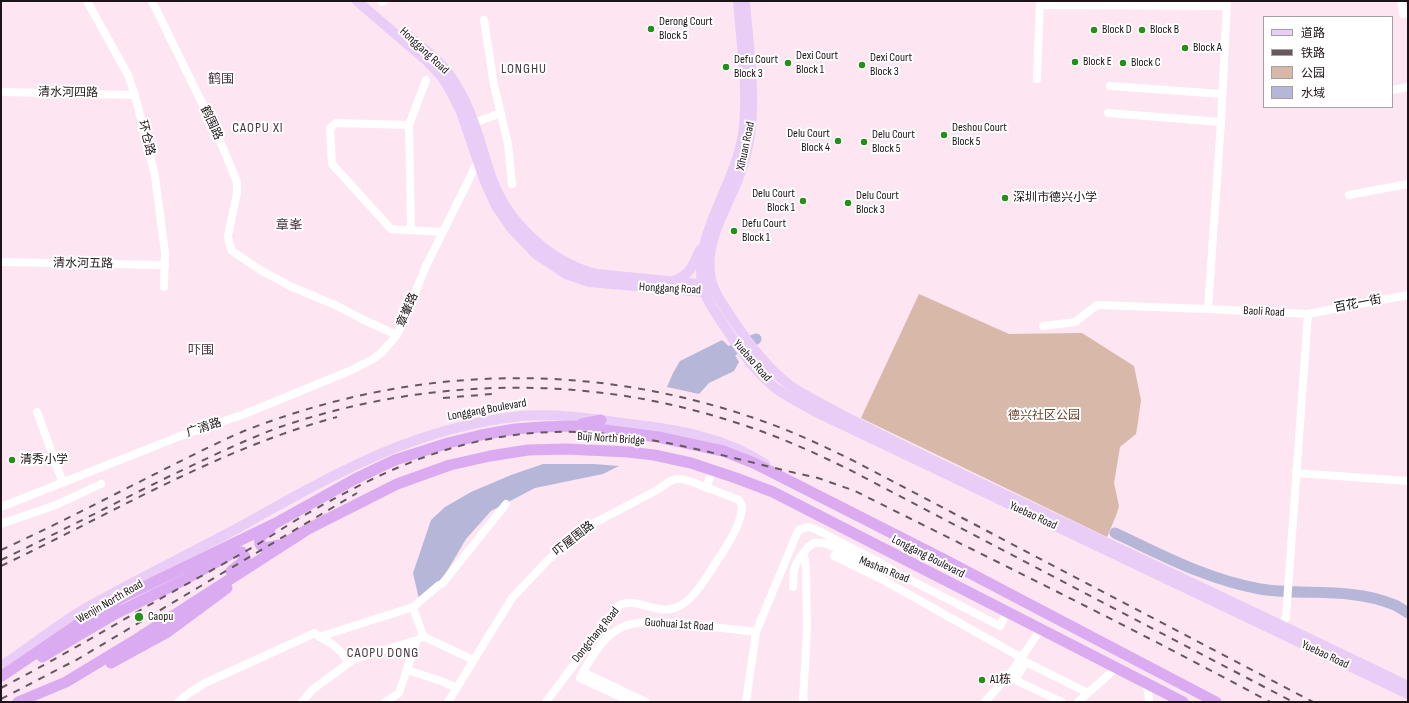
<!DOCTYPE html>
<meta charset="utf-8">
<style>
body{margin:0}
#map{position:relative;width:1409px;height:703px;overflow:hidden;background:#fde5f1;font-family:"Sofia Sans Condensed","Noto Sans SC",sans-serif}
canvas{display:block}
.frame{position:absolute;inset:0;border:2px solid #1d1318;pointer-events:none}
.legend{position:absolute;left:1263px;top:16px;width:130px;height:92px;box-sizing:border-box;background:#fff;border:1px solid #a5a1a3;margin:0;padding:5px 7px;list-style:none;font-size:12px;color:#1d1318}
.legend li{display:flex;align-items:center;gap:8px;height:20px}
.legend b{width:20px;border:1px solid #a5a1a3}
</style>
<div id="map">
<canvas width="1409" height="703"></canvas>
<div class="frame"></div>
<ul class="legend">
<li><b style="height:5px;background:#e9cdf7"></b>道路</li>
<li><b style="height:5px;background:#66585f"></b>铁路</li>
<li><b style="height:11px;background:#d7b8a9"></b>公园</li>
<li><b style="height:11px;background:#b6b7d8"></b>水域</li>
</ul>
</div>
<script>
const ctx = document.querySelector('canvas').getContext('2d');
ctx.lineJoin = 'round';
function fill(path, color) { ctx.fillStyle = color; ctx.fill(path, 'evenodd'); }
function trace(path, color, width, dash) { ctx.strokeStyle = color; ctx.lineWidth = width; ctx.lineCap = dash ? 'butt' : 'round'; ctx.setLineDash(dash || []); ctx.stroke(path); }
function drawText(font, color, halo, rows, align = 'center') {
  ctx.font = font + ' "Sofia Sans Condensed","Noto Sans SC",sans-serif'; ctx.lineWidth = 4; ctx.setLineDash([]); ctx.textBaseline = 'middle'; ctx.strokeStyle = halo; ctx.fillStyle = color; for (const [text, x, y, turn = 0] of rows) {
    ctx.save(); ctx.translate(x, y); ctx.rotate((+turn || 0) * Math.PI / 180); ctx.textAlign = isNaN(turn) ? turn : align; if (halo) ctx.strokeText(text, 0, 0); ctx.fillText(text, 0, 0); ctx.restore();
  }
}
fill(new Path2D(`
 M 919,294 L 1009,334 L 1082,333 L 1134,366 L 1141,400 L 1138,422 L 1136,434 L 1120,447 L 1114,483 L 1119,506 L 1117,513 L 1107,537 L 861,418 Z`), '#d7b8a9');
fill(new Path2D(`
 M 722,340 L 731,348 L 739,362 L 734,371 L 709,383 L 699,394 L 667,387 L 673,373 L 680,361 Z
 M 543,464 L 594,464 L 619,466 L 603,474 L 535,488 L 491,511 L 466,539 L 443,578 L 419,599 L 413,573 L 431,520 L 445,507 L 471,492 L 511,475 Z`), '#b6b7d8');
trace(new Path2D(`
 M 719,357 L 756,339
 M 1115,533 C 1162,555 1208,580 1260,589 C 1303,596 1350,587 1392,604 C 1398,606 1403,610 1408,613`), '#b6b7d8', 11);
trace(new Path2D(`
 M 87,1 L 128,75 L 135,95 L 155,176 L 165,253 L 164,287
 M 152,1 L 203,105 L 224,150 L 237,182 L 237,193 L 228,236 L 229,243 L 232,251 L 262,271 L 290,286 L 335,305 L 366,321 L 397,335
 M 381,1 L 382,2 L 384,1
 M 1227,1 L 1221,122 L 1208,309 L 1308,314 L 1286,617 L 1280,631
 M 1401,1 L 1403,14 L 1408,13
 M 1040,5 L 1227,6
 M 484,20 L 494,85 L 508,144 L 512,184
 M 1037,79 L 1040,1
 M 1110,86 L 1222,94
 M 1392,90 L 1408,87
 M 1,92 L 135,95
 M 1108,113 L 1221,122
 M 474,123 L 501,113
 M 409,125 L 336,123 L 330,128 L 332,164 L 391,229 L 443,232
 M 1349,195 L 1408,184
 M 411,230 L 409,125 L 426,80
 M 1,262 L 165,265
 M 1308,314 L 1408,295
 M 1043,326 L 1075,322 L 1097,305 L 1208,309
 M 37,412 L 63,483
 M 1296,473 L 1408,481
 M 706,488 L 713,469
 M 1,507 L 183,435 L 242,415 L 352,370 L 373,359 L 381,353 L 397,335 L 404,320 L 426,266 L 478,161
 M 1,524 L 56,505 L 101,484
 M 802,555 L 805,559 L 806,570 L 807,630 L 803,699 L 805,702
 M 834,556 L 885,581 L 1022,658
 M 793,587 C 794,582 793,576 794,571 C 795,563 807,546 814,543 C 819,542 823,543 827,544 L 870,566 L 895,572 L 1000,626 L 1007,611
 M 423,636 L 473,660
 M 319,637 L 413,607
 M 407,670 L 441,681 L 457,688
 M 583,672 L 646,702
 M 1144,682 L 1148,690 L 1149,702
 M 178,702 L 189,693 L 205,683 L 315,633 C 320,638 326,640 332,644 C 339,649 344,655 349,663
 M 302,702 L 312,690 L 354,659 L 417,640 L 423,636 L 413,607 L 439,585 L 442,584 L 506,504
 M 385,702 L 399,693 L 417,640
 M 448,702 L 512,598 L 548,560 L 585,528 L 657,490 L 670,481 L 676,479 L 682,479 L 695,483 L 739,500 L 742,506 C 742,511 741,516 739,521 C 735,535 725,548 717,561 C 709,573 702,586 692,596 C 687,602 679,607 671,609 C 653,613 634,596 618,606 L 546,702
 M 632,702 L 580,678 C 589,660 605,633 625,626 C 645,619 668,623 689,625 C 711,627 733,629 756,632
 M 746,702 L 756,632 L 797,533 L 800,529 L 809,527 L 815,529 L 879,562 L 895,572
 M 985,702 L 1012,671 L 1041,629
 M 1062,702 L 1015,680 L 1026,662 L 1088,693
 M 1078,702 L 1116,668`), '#fff', 8);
trace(new Path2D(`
 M 357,1 L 427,61 L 442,77 L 450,90 L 461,112 L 485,182 L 496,206 L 511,228 L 536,254 L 566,274 L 589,282 L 705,292 L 709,288
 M 738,1 C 741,42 749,93 743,134 C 737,172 715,205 705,242 C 701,257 699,274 704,290 C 707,302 716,313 723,324 C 738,347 753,369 774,387 C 787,397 802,404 816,412 L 1408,694
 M 745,1 C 748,43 756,93 750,134 C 748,151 743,167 737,182 C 724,213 702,248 712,283 C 715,295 724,306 731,317 C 748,342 764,365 788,384 C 806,397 827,406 846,417 C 894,442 942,465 991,488 C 1130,554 1270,619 1408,686
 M 406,34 C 426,50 446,65 458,88 C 475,117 481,148 492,179 C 508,223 550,262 596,274 L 709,285
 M 672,281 C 689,277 694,264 700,250
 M 1,666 C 28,649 53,628 81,611 C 131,582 184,557 236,529 C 329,477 413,427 522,416 C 558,413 595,419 630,424 C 676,429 726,438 765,464`), '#e9cdf7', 10);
trace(new Path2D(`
 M 582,424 L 601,420
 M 270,529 C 267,532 261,535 260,539 C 257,551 272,547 278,545
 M 115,614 L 186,579 L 231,554 L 236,552 L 242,552 L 245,557 L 245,560 L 231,571
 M 42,657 L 120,611
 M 111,663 L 166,633 L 227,588
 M 2,676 L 93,614 L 123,597 L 276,523 L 355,479 L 378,468 L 395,460 L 448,443 L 481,435 L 515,429 L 541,427 L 575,426 L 658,437 L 723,451 L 754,463 L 945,560 L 1216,702
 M 18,702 L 66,682 L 137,639 L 308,529 L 397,484 L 450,465 L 490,456 L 528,450 L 566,449 L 628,452 L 654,455 L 691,463 L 736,478 L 773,492 L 1183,702`), '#dbabf1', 11);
trace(new Path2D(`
 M 443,398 L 492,394
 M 1,550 C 56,525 109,497 163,470 C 189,457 216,443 244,431 C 415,364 595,360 768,423 C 796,433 823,446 850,459 L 1313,702
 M 1,560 C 58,533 113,504 170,476 C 206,459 242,441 280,427 C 427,377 587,374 734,422 C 773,434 809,450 846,468 L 1293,702
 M 1,566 C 111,514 218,449 337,417
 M 1,688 C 47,664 92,638 137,612 C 175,590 215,569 253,547 C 272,536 290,523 310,512 C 388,468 460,435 552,432 C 642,429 730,459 818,478 L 855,491 C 993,560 1133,628 1270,702
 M 1,699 L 78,659 L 357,493`), '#66585f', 2, [7, 7]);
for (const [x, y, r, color] of [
 [651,29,4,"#239017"],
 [1094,30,4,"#239017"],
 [1142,30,4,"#239017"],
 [1185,48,4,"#239017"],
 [1075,62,4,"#239017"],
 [788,63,4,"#239017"],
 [1123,63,4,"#239017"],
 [862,65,4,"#239017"],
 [726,67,4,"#239017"],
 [944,135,4,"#239017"],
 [838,141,4,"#239017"],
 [864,142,4,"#239017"],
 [1005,198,4,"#239017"],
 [803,201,4,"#239017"],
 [848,203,4,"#239017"],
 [734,231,4,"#239017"],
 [12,460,4,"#239017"],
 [139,617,5,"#239017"],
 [982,680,4,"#239017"]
]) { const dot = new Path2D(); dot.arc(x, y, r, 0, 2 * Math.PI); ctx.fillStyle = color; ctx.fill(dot); trace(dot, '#fff', 1.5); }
drawText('12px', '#1d1318', '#fff', [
 ["Derong Court",659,22],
 ["Block 5",659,36],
 ["Block D",1102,30],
 ["Block B",1150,30],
 ["Block A",1193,48],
 ["Dexi Court",796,56],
 ["Block 1",796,70],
 ["Dexi Court",870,58],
 ["Block 3",870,72],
 ["Defu Court",734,60],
 ["Block 3",734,74],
 ["Block E",1083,62],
 ["Block C",1131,63],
 ["Deshou Court",952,128],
 ["Block 5",952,142],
 ["Delu Court",830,134,"right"],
 ["Block 4",830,148,"right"],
 ["Delu Court",872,135],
 ["Block 5",872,149],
 ["Delu Court",795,194,"right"],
 ["Block 1",795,208,"right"],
 ["Delu Court",856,196],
 ["Block 3",856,210],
 ["深圳市德兴小学",1013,198],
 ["Defu Court",742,224],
 ["Block 1",742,238],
 ["清秀小学",20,460],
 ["Caopu",148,617],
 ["A1栋",990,680]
], 'left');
drawText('12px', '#1d1318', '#fff', [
 ["Honggang Road",424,51,43],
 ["清水河四路",68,93,1],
 ["鹤围路",211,123,65],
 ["环仓路",146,138,76],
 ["Xihuan Road",746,146,-78],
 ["清水河五路",83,264,1],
 ["Honggang Road",670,289,3],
 ["百花一街",1358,304,-11],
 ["章輋路",408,310,-67],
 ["Baoli Road",1264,312,3],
 ["Yuebao Road",752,361,49],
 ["Longgang Boulevard",487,410,-10],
 ["广清路",204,428,-18],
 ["Buji North Bridge",611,439,4],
 ["Yuebao Road",1033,516,25],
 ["吓屋围路",574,539,-38],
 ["Longgang Boulevard",928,557,27],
 ["Mashan Road",884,570,22],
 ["Wenjin North Road",110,602,-30],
 ["Guohuai 1st Road",679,625,4],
 ["Dongchang Road",596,635,-51],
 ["Yuebao Road",1325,655,25]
]);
drawText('12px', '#6d3e25', '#fff', [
 ["德兴社区公园",1044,416]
]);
drawText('13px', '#4a333f', '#fff', [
 ["鹤围",221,80],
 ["章峯",289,226],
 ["吓围",201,351]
]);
ctx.letterSpacing = '1px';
drawText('14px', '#4a333f', '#fff', [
 ["LONGHU",524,69],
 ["CAOPU XI",258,128],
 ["CAOPU DONG",383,653]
]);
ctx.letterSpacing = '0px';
</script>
